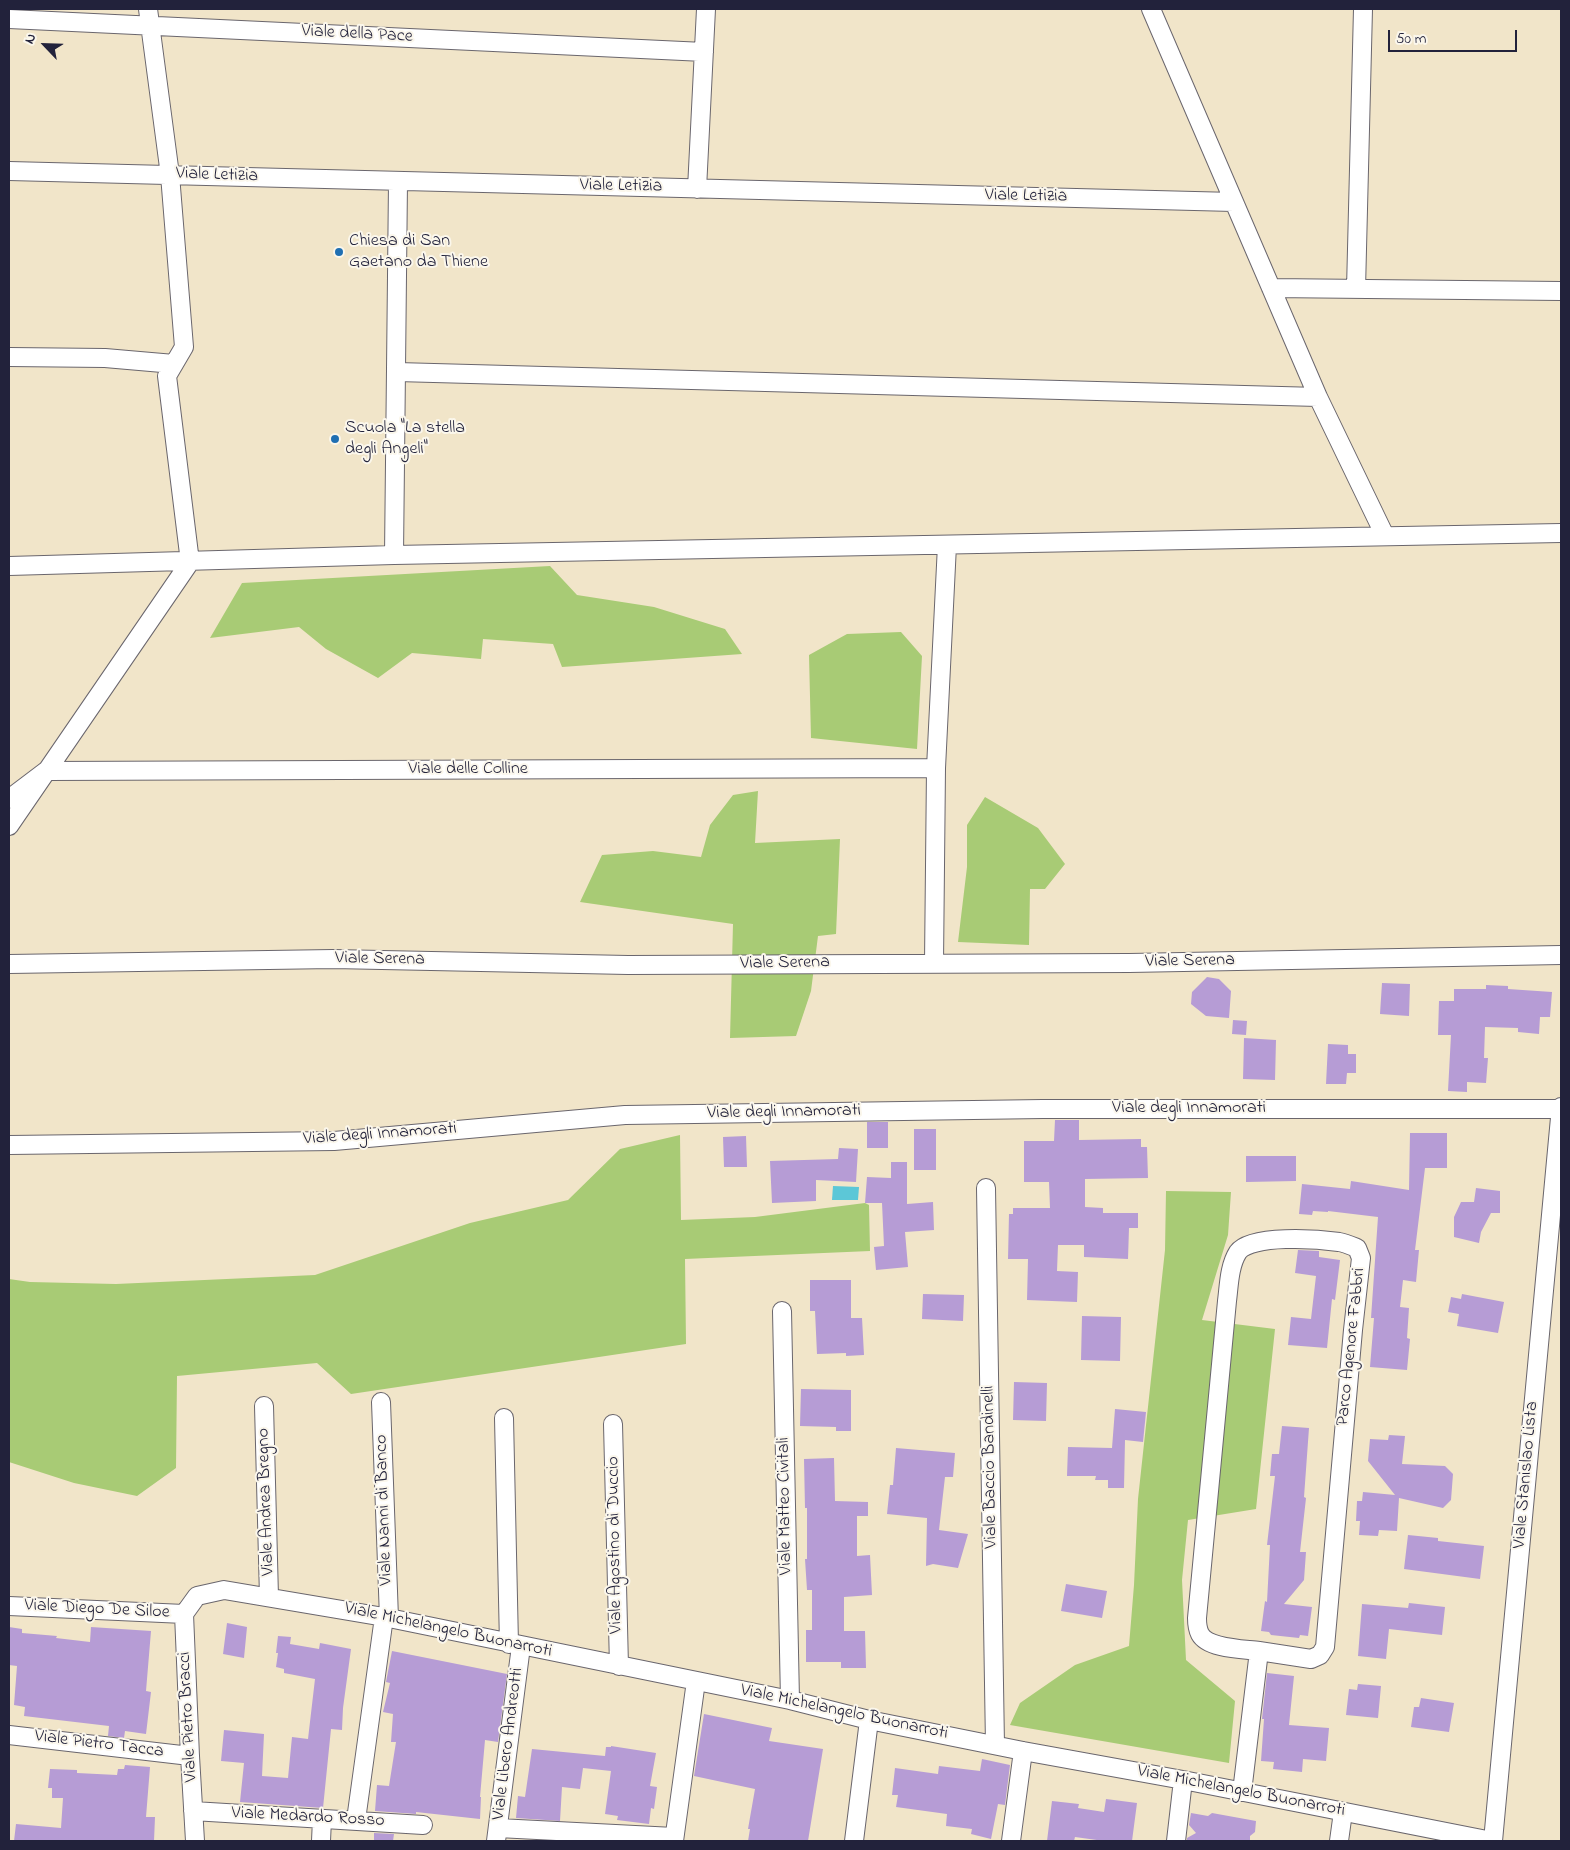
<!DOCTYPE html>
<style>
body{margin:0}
#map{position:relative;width:1570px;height:1850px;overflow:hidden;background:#f1e5c9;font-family:"Indie Flower",sans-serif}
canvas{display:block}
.frame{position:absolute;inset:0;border:10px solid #22223b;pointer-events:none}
.north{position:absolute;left:20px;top:20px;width:50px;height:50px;-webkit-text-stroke:4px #fbf7ec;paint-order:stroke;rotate:294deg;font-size:14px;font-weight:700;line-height:20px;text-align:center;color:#22223b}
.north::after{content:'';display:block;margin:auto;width:18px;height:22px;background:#22223b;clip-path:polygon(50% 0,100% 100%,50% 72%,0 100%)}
.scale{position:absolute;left:1388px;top:30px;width:129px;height:22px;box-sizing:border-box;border:2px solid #22223b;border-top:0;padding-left:6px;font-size:15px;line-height:18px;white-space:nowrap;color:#22223b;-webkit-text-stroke:4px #fbf7ec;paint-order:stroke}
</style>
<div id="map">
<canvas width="1570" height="1850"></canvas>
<div class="frame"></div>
<div class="north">N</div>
<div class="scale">50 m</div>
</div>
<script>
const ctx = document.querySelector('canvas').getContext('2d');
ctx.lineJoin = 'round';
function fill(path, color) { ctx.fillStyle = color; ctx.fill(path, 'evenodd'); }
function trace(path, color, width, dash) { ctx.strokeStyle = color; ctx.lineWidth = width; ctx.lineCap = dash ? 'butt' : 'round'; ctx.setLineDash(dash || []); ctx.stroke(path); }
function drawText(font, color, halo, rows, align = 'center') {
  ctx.font = font + ' "Indie Flower",sans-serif'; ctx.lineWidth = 4; ctx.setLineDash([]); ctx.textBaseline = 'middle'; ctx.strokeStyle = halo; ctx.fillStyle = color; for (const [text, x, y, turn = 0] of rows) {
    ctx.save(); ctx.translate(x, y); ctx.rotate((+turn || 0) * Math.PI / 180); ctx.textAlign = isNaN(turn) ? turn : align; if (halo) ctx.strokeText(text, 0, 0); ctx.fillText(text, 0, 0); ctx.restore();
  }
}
fill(new Path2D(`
 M 550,566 L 577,595 L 654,607 L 725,629 L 742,654 L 562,667 L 553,644 L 483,639 L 481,659 L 412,653 L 378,678 L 326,649 L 299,627 L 210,638 L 242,583 Z
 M 901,632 L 922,656 L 917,749 L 811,738 L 809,655 L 847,634 Z
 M 758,791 L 755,843 L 840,839 L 836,934 L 818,936 L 811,991 L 796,1036 L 730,1038 L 733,924 L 580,902 L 602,855 L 653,851 L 701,857 L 710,825 L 733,795 Z
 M 985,797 L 1038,828 L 1065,864 L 1045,889 L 1030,889 L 1029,945 L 958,942 L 967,867 L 967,825 Z
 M 680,1135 L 681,1220 L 755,1217 L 865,1203 L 869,1205 L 870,1251 L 685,1259 L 686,1344 L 351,1394 L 317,1363 L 177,1376 L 176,1468 L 137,1496 L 74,1483 L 9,1462 L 9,1279 L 30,1282 L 116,1284 L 315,1275 L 470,1223 L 568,1200 L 620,1149 Z
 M 1166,1191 L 1231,1192 L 1228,1235 L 1202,1320 L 1275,1329 L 1256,1509 L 1188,1520 L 1182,1580 L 1186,1660 L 1235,1701 L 1229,1763 L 1010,1725 L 1020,1703 L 1075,1665 L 1129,1646 L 1134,1585 L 1138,1499 L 1165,1250 Z`), '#a8cb75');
fill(new Path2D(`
 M 833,1186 L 859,1187 L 858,1200 L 832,1200 Z`), '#5cc7d7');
fill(new Path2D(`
 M 1207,977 L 1219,979 L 1231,991 L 1229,1018 L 1206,1016 L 1191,1004 L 1192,992 Z
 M 1382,983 L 1410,984 L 1409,1016 L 1380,1014 Z
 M 1486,985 L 1508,986 L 1508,989 L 1552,992 L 1550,1017 L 1540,1017 L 1539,1034 L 1518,1032 L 1518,1028 L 1485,1027 L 1484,1058 L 1488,1058 L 1486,1083 L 1467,1082 L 1467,1092 L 1448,1091 L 1451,1035 L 1438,1035 L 1439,1001 L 1454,1001 L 1454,989 L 1486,989 Z
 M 1233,1020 L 1247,1021 L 1246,1035 L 1232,1034 Z
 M 1244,1038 L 1276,1040 L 1275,1080 L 1243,1079 Z
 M 1328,1044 L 1348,1045 L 1348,1054 L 1356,1054 L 1356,1073 L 1347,1073 L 1346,1084 L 1326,1084 Z
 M 1055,1120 L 1079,1120 L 1079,1140 L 1141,1139 L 1141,1147 L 1147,1147 L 1148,1178 L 1085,1179 L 1085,1207 L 1103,1208 L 1103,1213 L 1138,1213 L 1138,1228 L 1129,1228 L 1128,1259 L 1084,1257 L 1084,1245 L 1058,1245 L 1057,1271 L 1078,1272 L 1077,1302 L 1027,1300 L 1028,1259 L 1008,1259 L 1009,1214 L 1013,1214 L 1013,1208 L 1050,1208 L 1049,1182 L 1024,1182 L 1024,1141 L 1054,1141 Z
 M 867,1122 L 888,1122 L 888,1148 L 867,1148 Z
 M 914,1129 L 936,1129 L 936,1170 L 914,1170 Z
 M 1410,1133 L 1447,1133 L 1447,1168 L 1425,1168 L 1415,1250 L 1419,1250 L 1416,1282 L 1403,1280 L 1400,1307 L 1409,1308 L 1407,1338 L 1410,1339 L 1407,1370 L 1370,1367 L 1374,1318 L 1371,1318 L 1378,1217 L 1328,1211 L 1328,1212 L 1313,1211 L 1312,1215 L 1299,1214 L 1302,1184 L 1350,1189 L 1351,1181 L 1409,1190 Z
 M 746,1136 L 747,1167 L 724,1167 L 723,1137 Z
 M 839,1148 L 858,1149 L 856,1182 L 816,1180 L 816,1201 L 772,1203 L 770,1161 L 838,1159 Z
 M 1246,1156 L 1296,1156 L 1296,1181 L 1246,1182 Z
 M 891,1162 L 907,1162 L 907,1204 L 933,1202 L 934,1230 L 905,1232 L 908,1267 L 876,1270 L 874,1247 L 884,1246 L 882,1203 L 865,1203 L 867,1177 L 891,1178 Z
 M 1476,1188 L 1500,1191 L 1500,1213 L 1491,1213 L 1481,1232 L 1479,1243 L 1454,1237 L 1454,1217 L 1461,1202 L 1474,1202 Z
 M 1298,1250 L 1319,1251 L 1319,1257 L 1340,1260 L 1335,1300 L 1332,1299 L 1327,1348 L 1288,1345 L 1291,1317 L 1311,1319 L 1316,1276 L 1295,1273 Z
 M 810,1280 L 851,1280 L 851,1318 L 862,1318 L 864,1355 L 846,1356 L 846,1353 L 817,1354 L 815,1311 L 810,1311 Z
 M 923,1294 L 964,1295 L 963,1321 L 922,1319 Z
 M 1462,1294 L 1504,1302 L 1498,1333 L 1457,1326 L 1459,1314 L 1448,1312 L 1451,1297 L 1461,1299 Z
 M 1082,1316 L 1121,1317 L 1120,1361 L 1081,1360 Z
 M 1014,1382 L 1047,1383 L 1046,1421 L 1013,1420 Z
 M 801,1389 L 851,1390 L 851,1431 L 836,1431 L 836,1427 L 800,1426 Z
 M 1115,1409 L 1146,1412 L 1143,1442 L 1125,1440 L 1124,1488 L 1108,1488 L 1108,1480 L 1095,1480 L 1096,1476 L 1067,1476 L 1068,1447 L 1112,1448 Z
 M 1282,1426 L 1309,1428 L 1304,1497 L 1306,1498 L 1300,1552 L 1306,1552 L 1304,1580 L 1284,1604 L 1312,1607 L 1308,1636 L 1300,1635 L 1299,1638 L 1271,1635 L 1269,1632 L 1261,1631 L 1265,1601 L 1267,1602 L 1270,1545 L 1267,1545 L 1275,1476 L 1270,1476 L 1272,1454 L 1279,1454 Z
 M 1389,1435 L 1405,1436 L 1402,1464 L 1445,1466 L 1453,1474 L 1451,1500 L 1443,1508 L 1399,1498 L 1397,1531 L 1379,1530 L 1378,1536 L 1359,1535 L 1360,1521 L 1356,1521 L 1357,1501 L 1362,1501 L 1363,1492 L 1395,1495 L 1368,1461 L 1370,1439 L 1388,1440 Z
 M 896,1448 L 955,1453 L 953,1477 L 945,1477 L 939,1530 L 968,1534 L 958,1568 L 933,1564 L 926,1566 L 927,1518 L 887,1514 L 890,1485 L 893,1485 Z
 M 834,1458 L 835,1501 L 868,1502 L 868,1516 L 857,1516 L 857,1556 L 870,1555 L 872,1595 L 844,1597 L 844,1631 L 865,1631 L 866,1668 L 841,1668 L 841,1662 L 806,1662 L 806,1630 L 812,1630 L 812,1590 L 807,1590 L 805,1559 L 807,1559 L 807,1508 L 805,1508 L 804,1459 Z
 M 1408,1535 L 1438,1538 L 1438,1541 L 1484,1546 L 1480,1579 L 1404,1569 Z
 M 1066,1584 L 1107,1591 L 1102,1618 L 1061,1611 Z
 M 1409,1603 L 1445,1607 L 1442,1635 L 1389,1629 L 1386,1659 L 1358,1656 L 1362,1604 L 1408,1608 Z
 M 227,1623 L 247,1627 L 244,1658 L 223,1654 Z
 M 9,1627 L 22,1629 L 22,1633 L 57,1636 L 56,1638 L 90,1642 L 91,1627 L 151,1631 L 146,1691 L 151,1692 L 146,1734 L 125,1731 L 124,1738 L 108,1736 L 109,1726 L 24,1716 L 25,1707 L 14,1705 L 17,1666 L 9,1665 Z
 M 278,1636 L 291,1637 L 290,1644 L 319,1649 L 320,1643 L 351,1649 L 343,1708 L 342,1730 L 331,1729 L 323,1808 L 240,1802 L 244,1763 L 221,1761 L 224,1730 L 264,1734 L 262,1776 L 288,1778 L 292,1737 L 308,1739 L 315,1679 L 284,1673 L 284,1669 L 276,1667 L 278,1653 L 276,1653 Z
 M 392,1651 L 507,1674 L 498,1742 L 485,1740 L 480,1797 L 481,1797 L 480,1819 L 416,1812 L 416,1814 L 375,1811 L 377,1785 L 389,1786 L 396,1742 L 391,1742 L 393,1714 L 383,1712 L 390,1683 L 386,1682 Z
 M 1267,1673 L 1294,1676 L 1289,1725 L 1329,1728 L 1326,1761 L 1303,1759 L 1302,1772 L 1273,1769 L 1274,1762 L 1261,1761 L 1264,1719 L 1262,1719 Z
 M 1358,1684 L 1381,1686 L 1378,1718 L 1346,1715 L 1349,1689 L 1357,1690 Z
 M 1421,1698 L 1454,1703 L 1449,1732 L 1411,1727 L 1414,1707 L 1419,1707 Z
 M 704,1714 L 772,1728 L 769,1741 L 823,1749 L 808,1841 L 748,1841 L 750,1829 L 748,1829 L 755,1789 L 694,1776 Z
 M 611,1746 L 656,1753 L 650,1786 L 657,1787 L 654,1809 L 651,1808 L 649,1824 L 617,1820 L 618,1816 L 605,1814 L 611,1771 L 583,1768 L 580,1789 L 562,1787 L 560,1821 L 516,1818 L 518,1796 L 525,1797 L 532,1749 L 605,1756 L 606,1747 L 611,1747 Z
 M 982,1759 L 1010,1765 L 1005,1805 L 998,1804 L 991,1839 L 971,1834 L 972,1829 L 946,1826 L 947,1814 L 896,1807 L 898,1795 L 892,1795 L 895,1768 L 938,1774 L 939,1766 L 980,1771 Z
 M 125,1765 L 150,1767 L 146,1817 L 155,1817 L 154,1841 L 14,1841 L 16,1824 L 61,1828 L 63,1798 L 52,1798 L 52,1788 L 48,1788 L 50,1769 L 77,1770 L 77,1773 L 117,1775 L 118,1769 L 124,1769 Z
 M 1106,1799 L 1137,1803 L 1132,1841 L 1104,1841 L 1075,1837 L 1074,1841 L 1047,1841 L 1052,1801 L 1079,1804 L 1078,1808 L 1104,1812 Z
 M 1191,1813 L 1208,1816 L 1212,1813 L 1256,1821 L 1255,1832 L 1250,1836 L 1250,1841 L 1187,1841 L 1187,1838 L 1196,1833 L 1189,1825 Z
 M 374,1833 L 394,1834 L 393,1841 L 374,1841 Z`), '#b69cd5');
const minor = new Path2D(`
 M 9,19 L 704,52
 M 9,171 L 1234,202
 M 697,189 L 706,9
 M 1271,288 L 1561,291
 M 1356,289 L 1363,9
 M 9,357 L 105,358 L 174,364
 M 397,372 L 1318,397 L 1151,9
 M 1318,397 L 1385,536
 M 394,555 L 398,182
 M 9,566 L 394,555 L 1561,533
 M 9,799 L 46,771 L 936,768
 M 9,826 L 190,562 L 167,376 L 184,347 L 170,175 L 148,9
 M 934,963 L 936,768 L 947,545
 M 9,964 L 333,959 L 628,965 L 1129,963 L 1561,955
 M 9,1145 L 334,1141 L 625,1115 L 1043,1109 L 1561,1109
 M 986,1188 L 995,1745
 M 782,1311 L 790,1700
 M 381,1402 L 389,1618
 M 264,1406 L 269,1597
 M 504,1418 L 509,1644
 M 613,1424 L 619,1666
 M 9,1606 L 184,1614
 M 9,1735 L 190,1756
 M 1242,1792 L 1259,1651 C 1244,1649 1208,1649 1200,1634 C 1198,1630 1197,1623 1197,1618 L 1227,1301 C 1229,1286 1229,1266 1238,1252 C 1251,1234 1318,1239 1339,1242 C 1345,1243 1352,1246 1357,1248 L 1361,1258 L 1353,1330 L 1325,1647 L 1320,1655 L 1311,1659 L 1259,1651
 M 193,1811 L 423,1825
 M 356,1820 L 384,1617
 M 498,1828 L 674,1837
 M 195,1841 L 190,1756 L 184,1614 L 197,1596 L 224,1590 L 384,1617 L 790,1700 L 869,1720 L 1023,1751 L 1183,1780 L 1492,1841
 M 321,1841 L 322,1819
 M 496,1841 L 521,1646
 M 674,1841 L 696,1681
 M 854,1841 L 869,1720
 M 1011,1841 L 1023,1751
 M 1176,1841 L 1183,1780
 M 1339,1841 L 1343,1812
 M 1493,1841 L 1561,1107`);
trace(minor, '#6a666d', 20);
trace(minor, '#fff', 18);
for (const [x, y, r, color] of [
 [339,252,5,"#1f6fb2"],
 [335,439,5,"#1f6fb2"]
]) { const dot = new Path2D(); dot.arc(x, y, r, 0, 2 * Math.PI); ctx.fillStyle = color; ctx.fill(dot); trace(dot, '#fbf7ec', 2); }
drawText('18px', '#22223b', '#fbf7ec', [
 ["Viale della Pace",357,35,3],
 ["Viale Letizia",217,176,2],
 ["Viale Letizia",621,187,1],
 ["Viale Letizia",1026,197,1],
 ["Viale delle Colline",468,770],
 ["Viale Serena",380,960,1],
 ["Viale Serena",1190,962,-1],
 ["Viale Serena",785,964,-1],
 ["Viale degli Innamorati",1189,1109],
 ["Viale degli Innamorati",784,1113,-1],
 ["Viale degli Innamorati",380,1135,-4],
 ["Parco Agenore Fabbri",1352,1347,-84],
 ["Viale Baccio Bandinelli",991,1467,-91],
 ["Viale Stanislao Lista",1527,1475,-85],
 ["Viale Andrea Bregno",267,1502,-92],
 ["Viale Matteo Civitali",786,1506,-91],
 ["Viale Nanni di Banco",385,1510,-92],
 ["Viale Agostino di Duccio",616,1545,-91],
 ["Viale Diego De Siloe",97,1610,3],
 ["Viale Michelangelo Buonarroti",448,1631,12],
 ["Viale Michelangelo Buonarroti",844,1713,12],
 ["Viale Pietro Bracci",189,1717,-93],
 ["Viale Libero Andreotti",509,1744,-83],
 ["Viale Pietro Tacca",99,1745,7],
 ["Viale Michelangelo Buonarroti",1241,1792,11],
 ["Viale Medardo Rosso",308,1818,3]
]);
drawText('18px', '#22223b', '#fbf7ec', [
 ["Chiesa di San",349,242],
 ["Gaetano da Thiene",349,263],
 ["Scuola \"La stella",345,429],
 ["degli Angeli\"",345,450]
], 'left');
</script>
